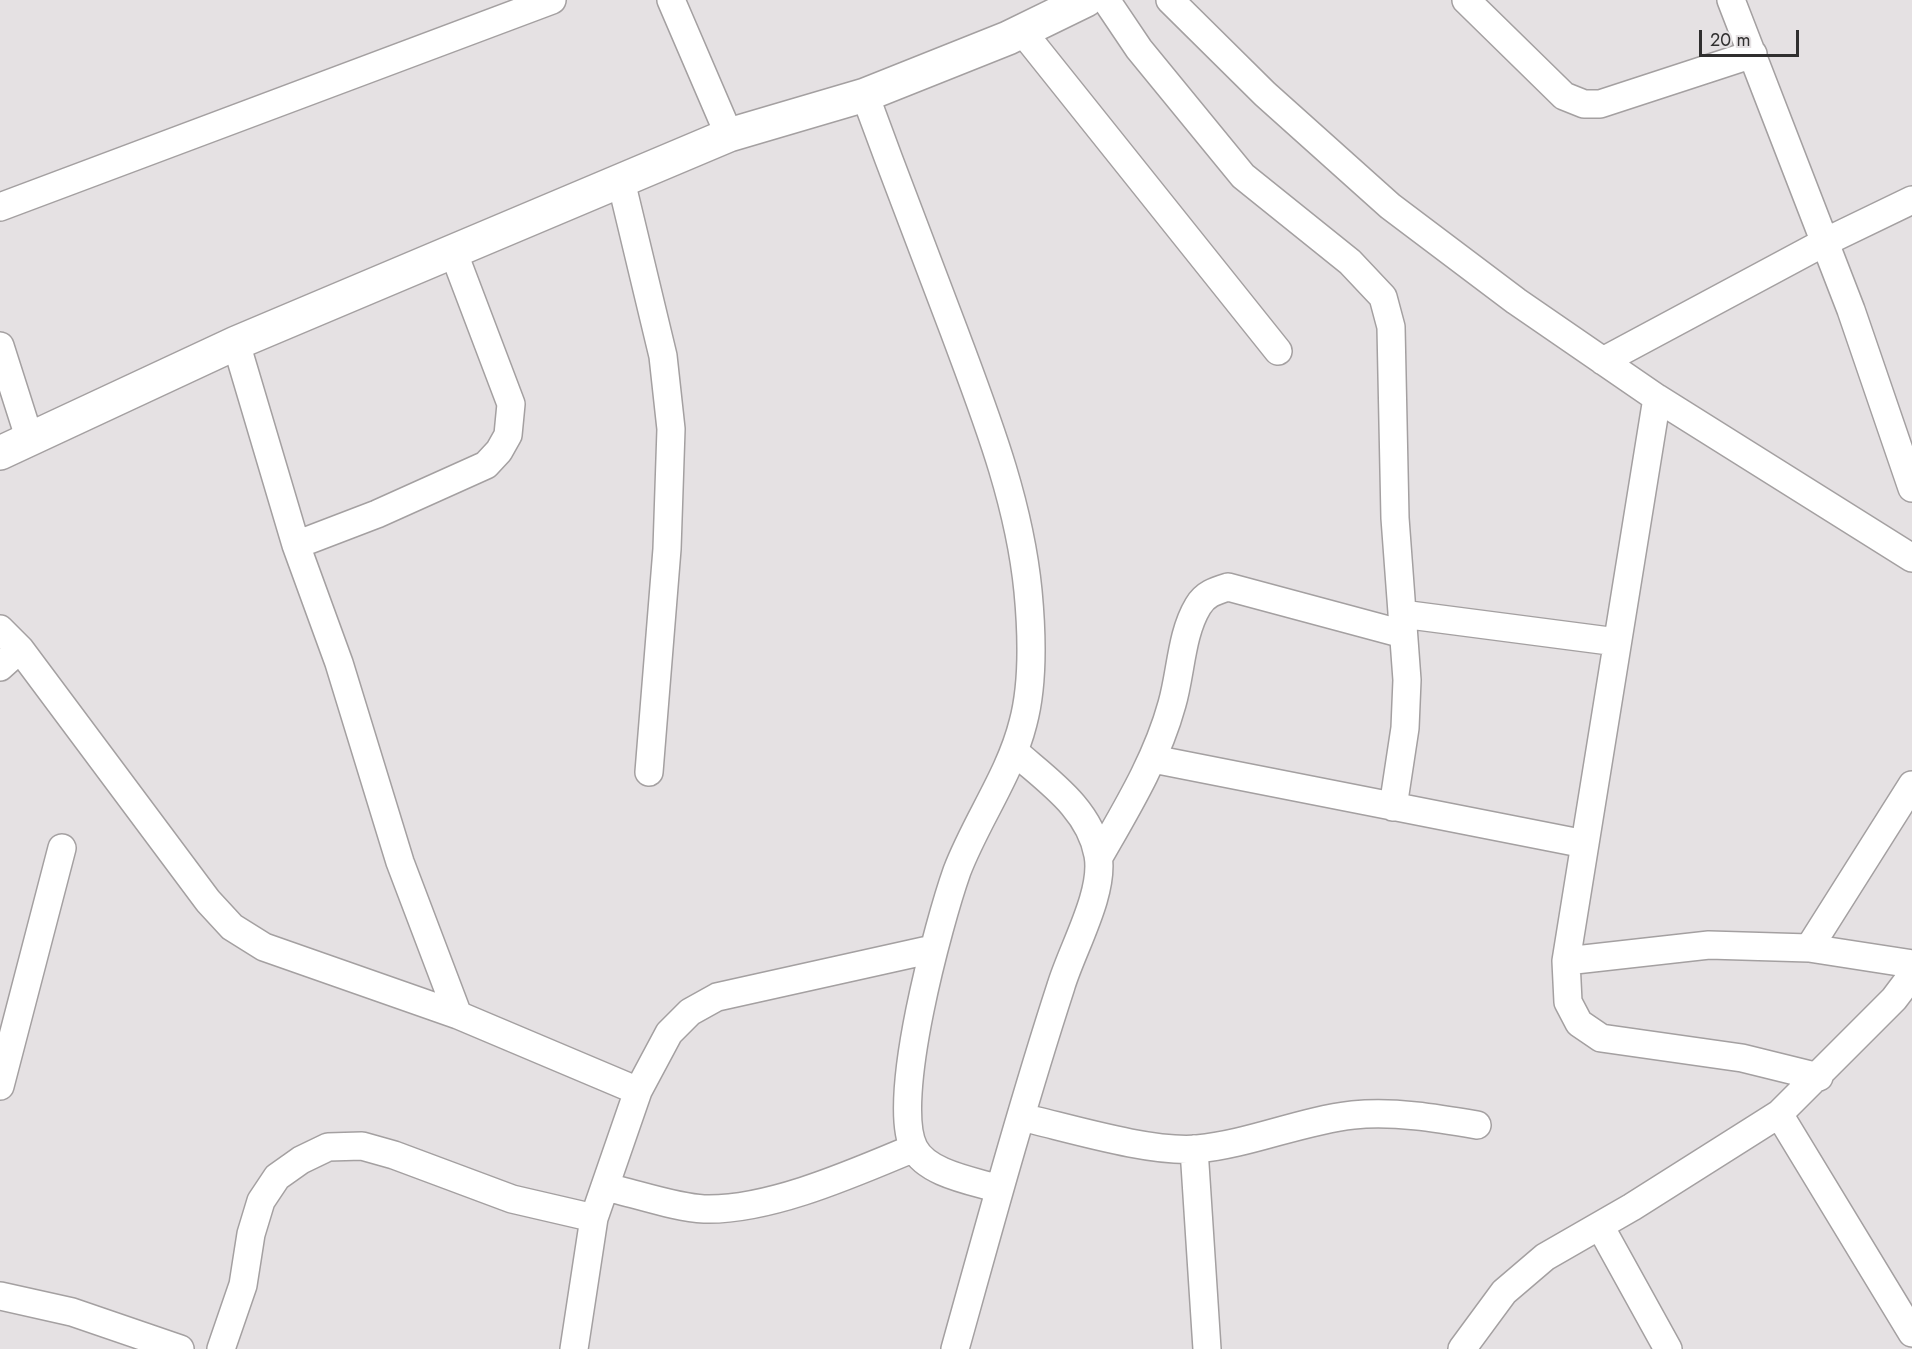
<!DOCTYPE html>
<style>
body{margin:0}
#map{position:relative;width:1912px;height:1349px;overflow:hidden;background:#e5e1e3;font-family:Jost,sans-serif}
canvas{display:block}
.scale{position:absolute;left:1699px;top:30px;width:100px;height:27px;box-sizing:border-box;border:3px solid #302f2f;border-top:0;padding-left:8px;font-size:18px;line-height:21px;white-space:nowrap;color:#302f2f;-webkit-text-stroke:4px #e5e1e3;paint-order:stroke}
</style>
<div id="map">
<canvas width="1912" height="1349"></canvas>
<div class="scale">20 m</div>
</div>
<script>
const ctx = document.querySelector('canvas').getContext('2d');
ctx.lineJoin = 'round';
function trace(path, color, width, dash) { ctx.strokeStyle = color; ctx.lineWidth = width; ctx.lineCap = dash ? 'butt' : 'round'; ctx.setLineDash(dash || []); ctx.stroke(path); }
const minor = new Path2D(`
 M 671,0 L 729,135
 M 1106,0 L 1139,49 L 1243,176 L 1350,262 L 1383,297 L 1391,327 L 1395,518 L 1407,680 L 1405,728 L 1393,807
 M 1170,0 L 1265,94 L 1390,206 L 1516,301 L 1657,398 L 1912,558
 M 1466,0 L 1564,96 L 1584,104 L 1600,104 L 1753,54
 M 1731,0 L 1851,310 L 1912,488
 M 1022,31 L 1278,351
 M 865,95 C 894,174 924,253 954,331 C 986,417 1019,500 1028,591 C 1032,633 1034,682 1023,723 C 1010,775 976,821 957,871 C 939,922 890,1101 914,1148 C 927,1174 974,1181 999,1189
 M 621,181 L 663,356 L 671,429 L 667,549 L 649,772
 M 0,207 L 552,0
 M 236,343 L 296,545 L 339,663 L 400,862 L 458,1015
 M 0,346 L 29,437
 M 1603,361 L 1825,242 L 1912,200
 M 1657,398 L 1566,961 L 1568,1002 L 1579,1023 L 1601,1038 L 1742,1058 L 1819,1077
 M 296,545 L 377,514 L 486,465 L 499,451 L 508,435 L 511,404 L 453,251
 M 1402,614 L 1617,642
 M 0,629 L 20,649 L 208,901 L 232,927 L 264,947 L 458,1015 L 638,1091
 M 0,667 L 20,649
 M 1153,759 L 1585,844
 M 1099,857 C 1127,808 1157,759 1172,704 C 1181,673 1181,634 1198,606 C 1205,594 1215,591 1228,587 L 1403,634
 M 1809,948 L 1912,785
 M 1566,961 L 1709,945 L 1809,948 L 1912,964
 M 0,1086 L 62,848
 M 1779,1114 L 1912,1333
 M 1021,1117 C 1069,1128 1150,1153 1197,1149 C 1250,1144 1300,1121 1353,1115 C 1395,1111 1436,1118 1477,1125
 M 1194,1149 L 1207,1349
 M 605,1187 C 634,1193 676,1208 704,1209 C 769,1211 854,1173 914,1148
 M 1600,1226 L 1668,1349
 M 0,1296 L 72,1312 L 180,1349
 M 221,1349 L 243,1285 L 251,1234 L 261,1201 L 277,1177 L 301,1160 L 328,1147 L 362,1146 L 394,1155 L 512,1199 L 594,1218
 M 574,1349 L 594,1218 L 638,1091 L 669,1033 L 690,1012 L 717,997 L 933,949
 M 955,1349 C 989,1227 1022,1106 1061,986 C 1072,949 1105,893 1098,855 C 1090,809 1048,781 1015,752
 M 1462,1349 L 1504,1292 L 1545,1257 L 1632,1207 L 1779,1114 L 1894,999 L 1912,975`);
const tertiary = new Path2D(`
 M 0,453 L 236,343 L 729,135 L 865,95 L 1008,38 L 1086,0`);
trace(minor, '#a4a0a1', 30);
trace(tertiary, '#a4a0a1', 36);
trace(minor, '#fff', 27);
trace(tertiary, '#fff', 33);
</script>
